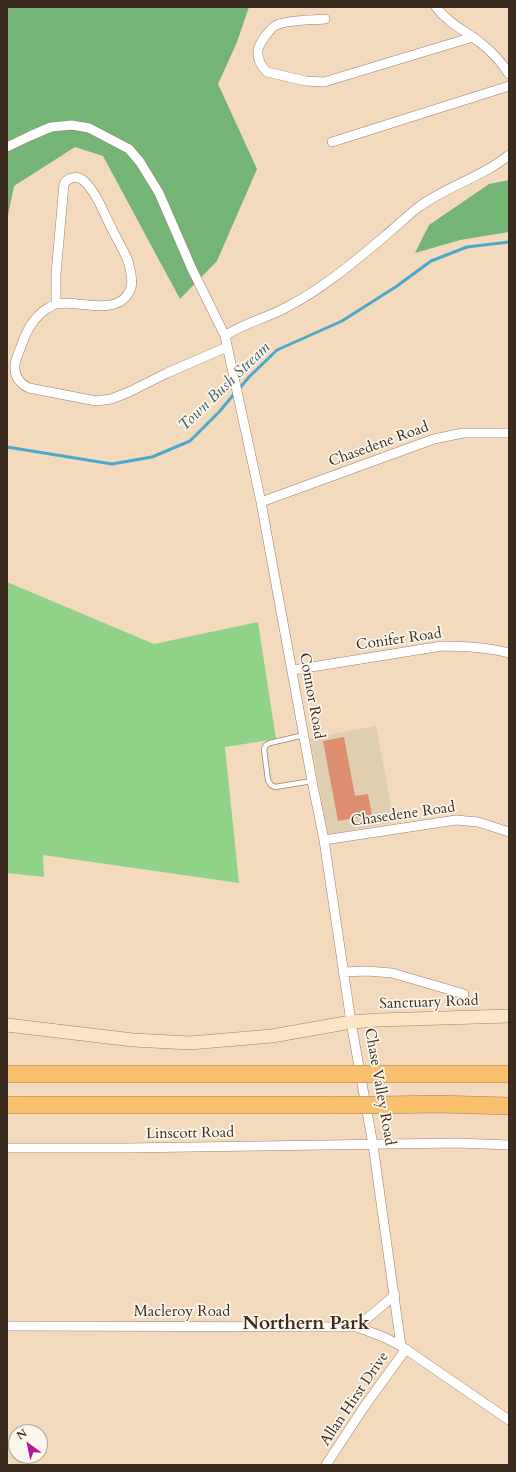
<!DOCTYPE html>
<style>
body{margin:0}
#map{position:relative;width:516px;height:1472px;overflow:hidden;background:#f4dabd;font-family:Cardo,serif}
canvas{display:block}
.frame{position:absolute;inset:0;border:8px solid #3b2a1e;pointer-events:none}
.north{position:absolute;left:8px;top:1424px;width:40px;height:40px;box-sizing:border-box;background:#fbf7ec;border:1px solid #aea59a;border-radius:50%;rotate:327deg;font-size:11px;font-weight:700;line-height:16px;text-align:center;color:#3b2a1e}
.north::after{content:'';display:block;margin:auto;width:14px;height:18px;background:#b5179e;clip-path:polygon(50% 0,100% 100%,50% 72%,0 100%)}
</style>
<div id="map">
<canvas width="516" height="1472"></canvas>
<div class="frame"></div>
<div class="north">N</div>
</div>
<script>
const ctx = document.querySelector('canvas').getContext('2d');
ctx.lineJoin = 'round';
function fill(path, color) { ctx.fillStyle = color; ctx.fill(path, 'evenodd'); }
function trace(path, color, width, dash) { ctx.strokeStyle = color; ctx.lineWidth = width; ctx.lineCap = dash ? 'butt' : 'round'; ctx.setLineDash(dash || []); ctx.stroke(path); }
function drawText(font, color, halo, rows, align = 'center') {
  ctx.font = font + ' Cardo,serif'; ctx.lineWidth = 3.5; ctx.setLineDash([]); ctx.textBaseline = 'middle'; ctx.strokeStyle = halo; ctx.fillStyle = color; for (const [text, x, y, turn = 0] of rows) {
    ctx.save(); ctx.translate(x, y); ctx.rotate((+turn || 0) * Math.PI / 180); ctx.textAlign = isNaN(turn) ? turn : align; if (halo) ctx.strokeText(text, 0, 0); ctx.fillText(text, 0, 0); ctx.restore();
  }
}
fill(new Path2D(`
 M 376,726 L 394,822 L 328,835 L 310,738 Z`), '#e0ceb1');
fill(new Path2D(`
 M 7,582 L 154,644 L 258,622 L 276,739 L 225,747 L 239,883 L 43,855 L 44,877 L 7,873 Z`), '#91d289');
fill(new Path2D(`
 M 7,7 L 249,7 L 237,42 L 218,84 L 257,169 L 217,261 L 180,299 L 103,156 L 75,147 L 14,186 L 7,220 Z
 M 509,180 L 509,232 L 460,240 L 415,253 L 429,225 L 489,184 Z`), '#74b475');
trace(new Path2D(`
 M 239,389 L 249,377 L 277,350 L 342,321 L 397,286 L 431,261 L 467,247 L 509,242
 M 7,447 L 112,464 L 152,457 L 190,441 L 219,412 L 235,393`), '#4ca8ca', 3);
fill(new Path2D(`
 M 344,737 L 355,796 L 368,794 L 372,815 L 338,821 L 323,741 Z`), '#dd8e6f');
const lane = new Path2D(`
 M 304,735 L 270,743 L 266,745 L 264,749 L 268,780 L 271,785 L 275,787 L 312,781`);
const street = new Path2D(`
 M 436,7 C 448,23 467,32 482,44 C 492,52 502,63 509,74
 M 325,19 C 312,20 290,20 279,24 C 271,26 260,42 258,50 C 257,58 261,66 267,72 L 306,81 L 324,82 L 473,37
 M 332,142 L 509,86
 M 7,147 L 30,136 L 51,127 L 72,125 L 89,128 L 129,149 L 140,162 L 159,193 L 192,269 L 225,336 L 261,502 L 312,781 L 324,840 L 351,1022 L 373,1145 L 401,1346 L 509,1420
 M 56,304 L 56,274 L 64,184 C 68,177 78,175 84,181 C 97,193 105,216 113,231 C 118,241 124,251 128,261 C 130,268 133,281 131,288 C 119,319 80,299 56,304 C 54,304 51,307 48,308 C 32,318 26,332 20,349 C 18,354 16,359 15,364 C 14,375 18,383 29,388 L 96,401 L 111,399 L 129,392 L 167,373 L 227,347
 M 225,336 C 243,323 265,319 285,308 C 321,290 354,262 385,236 C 397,226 408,215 420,206 C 448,186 482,177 509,155
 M 261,502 L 434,439 L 463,433 L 509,433
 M 293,670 L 442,646 C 465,646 486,647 509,653
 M 324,840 L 456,820 L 478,822 L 509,832
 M 343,972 L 367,971 L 392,973 L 464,994
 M 7,1148 L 127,1148 L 456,1143 L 509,1145
 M 7,1326 L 357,1327 L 386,1338 L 401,1346
 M 357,1327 L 395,1295
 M 326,1465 L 364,1407 L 406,1349`);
const secondary = new Path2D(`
 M 7,1025 L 133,1040 L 190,1043 L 272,1036 L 351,1022 L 378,1020 L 509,1016`);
const highway = new Path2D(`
 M 7,1074 L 328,1074
 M 378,1074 L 509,1074
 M 7,1105 L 331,1105
 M 383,1105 L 437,1104 L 509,1106`);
trace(lane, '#98826e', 6);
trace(street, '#98826e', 10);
trace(secondary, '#98826e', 14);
trace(highway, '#98826e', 18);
trace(lane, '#fff', 4.5);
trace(street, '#fff', 9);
trace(secondary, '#fce5c4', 13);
trace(highway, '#f8bf6c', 17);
const highwayBridge = new Path2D(`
 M 328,1074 L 378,1074
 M 331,1105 L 383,1105`);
trace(highwayBridge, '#98826e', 18, []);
trace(highwayBridge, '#f8bf6c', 17);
drawText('15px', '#3b2a1e', '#fbf7ec', [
 ["Chasedene Road",379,445,-20],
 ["Conifer Road",399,640,-8],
 ["Connor Road",311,696,80],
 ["Chasedene Road",403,815,-8],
 ["Sanctuary Road",429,1003,-2],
 ["Chase Valley Road",379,1087,80],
 ["Linscott Road",190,1134,-1],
 ["Macleroy Road",182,1313],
 ["Allan Hirst Drive",355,1399,-56]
]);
drawText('italic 16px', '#425c63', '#fbf7ec', [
 ["Town Bush Stream",225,387,-44]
]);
drawText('bold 19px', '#3b2a1e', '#fbf7ec', [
 ["Northern Park",306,1325]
]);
</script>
